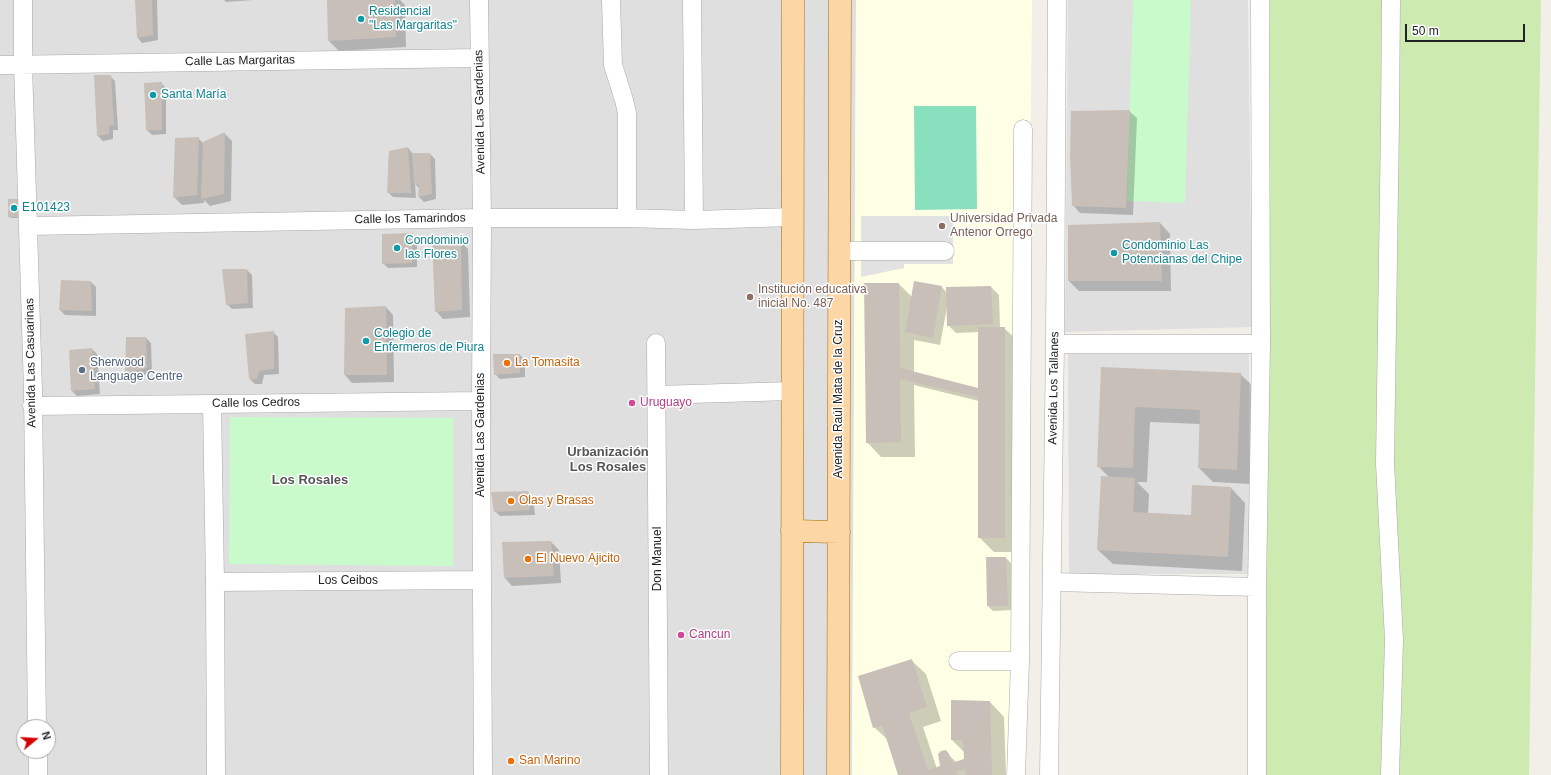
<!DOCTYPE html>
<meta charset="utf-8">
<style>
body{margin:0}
#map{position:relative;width:1551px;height:775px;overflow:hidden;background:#f2efe9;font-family:Helvetica,sans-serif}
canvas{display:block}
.north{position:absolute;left:16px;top:719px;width:40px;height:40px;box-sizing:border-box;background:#fff;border:1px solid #a7a7a7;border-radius:50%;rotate:72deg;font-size:11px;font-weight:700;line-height:16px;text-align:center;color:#222}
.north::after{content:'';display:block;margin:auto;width:14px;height:18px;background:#d40000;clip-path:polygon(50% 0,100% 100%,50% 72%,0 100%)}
.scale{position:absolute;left:1405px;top:24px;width:120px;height:18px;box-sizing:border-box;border:2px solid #222;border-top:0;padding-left:5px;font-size:12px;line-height:14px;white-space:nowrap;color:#222;-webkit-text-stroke:3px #fff;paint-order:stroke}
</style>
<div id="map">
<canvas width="1551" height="775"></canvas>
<div class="north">N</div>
<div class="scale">50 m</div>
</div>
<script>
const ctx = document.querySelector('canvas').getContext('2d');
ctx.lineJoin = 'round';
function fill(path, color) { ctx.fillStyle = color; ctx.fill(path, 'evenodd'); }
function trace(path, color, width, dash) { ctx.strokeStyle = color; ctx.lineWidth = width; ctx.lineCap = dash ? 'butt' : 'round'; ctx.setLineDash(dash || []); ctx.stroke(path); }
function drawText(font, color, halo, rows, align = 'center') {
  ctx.font = font + ' Helvetica,sans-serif'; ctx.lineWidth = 3; ctx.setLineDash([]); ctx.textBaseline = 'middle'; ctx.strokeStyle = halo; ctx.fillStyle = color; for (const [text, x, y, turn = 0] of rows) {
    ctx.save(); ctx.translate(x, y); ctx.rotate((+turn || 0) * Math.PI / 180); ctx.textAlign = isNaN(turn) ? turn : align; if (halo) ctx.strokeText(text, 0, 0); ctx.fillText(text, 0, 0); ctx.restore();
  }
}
fill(new Path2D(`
 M 0,0 L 856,0 L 852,775 L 0,775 ZM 24,727 L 48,727 L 48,751 L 24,751 Z
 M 1068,0 L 1248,0 L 1252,327 L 1065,332 Z
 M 1068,354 L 1249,354 L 1250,574 L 1069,574 Z`), '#e0dfdf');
fill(new Path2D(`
 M 856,0 L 1032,0 L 1024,775 L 852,775 Z`), '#ffffe5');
fill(new Path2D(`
 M 1270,0 L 1541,0 L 1529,775 L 1265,775 Z`), '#cdebb0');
fill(new Path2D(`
 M 1133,0 L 1191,0 L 1185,203 L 1127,201 Z
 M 230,417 L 453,418 L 453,566 L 229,564 Z`), '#c8facc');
fill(new Path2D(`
 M 914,106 L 976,106 L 977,209 L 915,210 Z`), '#88e0be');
fill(new Path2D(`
 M 861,216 L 953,216 L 953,264 L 904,264 L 904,268 L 861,277 Z`), '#e2e2e2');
fill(new Path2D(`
 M 136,0 L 157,0 L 158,40 L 142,43 L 138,38 Z
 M 224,0 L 253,0 L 226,2 Z
 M 328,0 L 400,0 L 405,5 L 406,47 L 339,51 L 329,41 Z
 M 95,76 L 110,76 L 115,81 L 118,130 L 113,130 L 113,139 L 103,141 L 98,136 Z
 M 161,83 L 166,88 L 166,134 L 152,135 L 147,130 Z
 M 1129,111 L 1137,118 L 1133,215 L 1080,213 L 1073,205 Z
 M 224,133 L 232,141 L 231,201 L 210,206 L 204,200 L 204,203 L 182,205 L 174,197 L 198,138 L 203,143 Z
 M 408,148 L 413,154 L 430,154 L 435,159 L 436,199 L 424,202 L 419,197 L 420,189 L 415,184 L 416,198 L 393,197 L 388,192 L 389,152 Z
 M 9,200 L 22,218 L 11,218 L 9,216 Z
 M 1160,223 L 1170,234 L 1171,291 L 1079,291 L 1069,281 L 1069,226 Z
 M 412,234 L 417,239 L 417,267 L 388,268 L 383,263 Z
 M 460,241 L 468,249 L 470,317 L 443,319 L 436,311 Z
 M 247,270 L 252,275 L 253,308 L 232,309 L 227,304 Z
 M 91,282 L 96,287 L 96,316 L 65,315 L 60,310 Z
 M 865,284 L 899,284 L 912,297 L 942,287 L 947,293 L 991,287 L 999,295 L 1000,328 L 1004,328 L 1019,342 L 1019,552 L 994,552 L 979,537 L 979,401 L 914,385 L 915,457 L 881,457 L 867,442 ZM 947,307 L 948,325 L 956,333 L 979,332 L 979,390 L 914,372 L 914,340 L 940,345 Z
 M 386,307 L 393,315 L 394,382 L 352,383 L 345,375 Z
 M 273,332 L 278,337 L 279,374 L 264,375 L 262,384 L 255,384 L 250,379 Z
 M 127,338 L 146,338 L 151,343 L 152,373 L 131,378 L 126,373 Z
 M 92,349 L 97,354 L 100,394 L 77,396 L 72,391 Z
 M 520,355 L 525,360 L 525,377 L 500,379 L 495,374 Z
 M 1102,368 L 1240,374 L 1255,388 L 1251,484 L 1213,482 L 1199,468 L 1200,424 L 1150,422 L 1147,482 L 1137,482 L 1149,494 L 1148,514 L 1192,516 L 1231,488 L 1245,503 L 1242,571 L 1113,564 L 1098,550 L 1110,478 L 1098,466 Z
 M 528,492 L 533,497 L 535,515 L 500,516 L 495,511 Z
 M 551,542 L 559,550 L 561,583 L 512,586 L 505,578 L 503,543 Z
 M 1006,558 L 1011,563 L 1012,610 L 993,611 L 988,606 Z
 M 911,660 L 926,674 L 941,721 L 923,727 L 937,769 L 942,767 L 945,751 L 956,762 L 965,759 L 965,753 L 952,740 L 990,702 L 1004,717 L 1006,775 L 899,775 L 888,740 L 874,727 Z`), '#0003');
fill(new Path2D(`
 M 135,0 L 152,0 L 153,35 L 137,38 Z
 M 327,0 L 395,0 L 396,37 L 328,41 Z
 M 94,75 L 111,75 L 114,125 L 109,126 L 109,134 L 97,136 Z
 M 162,82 L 162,130 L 146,130 L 144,83 Z
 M 1130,110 L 1126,208 L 1072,206 L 1070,157 L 1071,111 Z
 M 225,132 L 224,194 L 201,199 L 203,142 Z
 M 199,137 L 197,195 L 173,198 L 175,138 Z
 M 408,147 L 411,193 L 387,193 L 389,151 Z
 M 412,153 L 430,153 L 432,194 L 418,197 L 419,185 L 414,184 Z
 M 8,199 L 20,199 L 20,217 L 8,217 Z
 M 1160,222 L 1162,281 L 1068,281 L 1068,225 Z
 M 413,233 L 412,263 L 382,264 L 382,234 Z
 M 461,240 L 462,310 L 435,312 L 432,242 Z
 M 222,269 L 247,269 L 248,303 L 226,305 Z
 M 61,280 L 91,281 L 92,311 L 59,310 Z
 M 914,281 L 942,286 L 933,338 L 905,332 Z
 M 864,283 L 899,283 L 900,368 L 978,388 L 978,327 L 1005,327 L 1005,538 L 978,538 L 978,397 L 900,379 L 901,442 L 866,443 Z
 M 991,286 L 993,324 L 947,326 L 946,287 Z
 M 386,306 L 387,375 L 344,375 L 345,308 Z
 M 274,331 L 274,369 L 259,371 L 257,379 L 249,379 L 245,334 Z
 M 126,337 L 146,337 L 147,368 L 125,373 Z
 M 92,348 L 95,389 L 71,391 L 69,350 Z
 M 493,354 L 520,354 L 520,373 L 494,375 Z
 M 1101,367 L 1241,373 L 1237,470 L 1198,468 L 1200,410 L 1135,407 L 1133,468 L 1097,467 Z
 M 1101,476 L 1135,478 L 1133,512 L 1191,515 L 1192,485 L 1231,487 L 1228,557 L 1097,550 Z
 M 528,491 L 530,510 L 494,512 L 491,492 Z
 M 551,541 L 554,576 L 504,578 L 502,542 Z
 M 986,557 L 1006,557 L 1008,606 L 987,606 Z
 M 912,659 L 927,707 L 909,713 L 928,770 L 940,766 L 938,754 L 941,751 L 946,750 L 949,754 L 952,763 L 964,759 L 963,740 L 951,740 L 951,700 L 990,701 L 992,775 L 966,775 L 965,769 L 956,772 L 957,775 L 898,775 L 882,725 L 873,728 L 858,676 Z`), '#c7bfb8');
const minor = new Path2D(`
 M 23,0 L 23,64 L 33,391 L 37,727
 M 479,0 L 482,218 L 481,401 L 483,775
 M 611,0 L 613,65 L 624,100 L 627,113 L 627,218
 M 692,0 L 694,220
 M 0,65 L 479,58
 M 28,226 L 482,218 L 627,218 L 694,220 L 793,217
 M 839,251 L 945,251
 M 656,343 L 659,775
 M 1055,344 L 1261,344
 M 657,395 L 792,391
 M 212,404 L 215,582 L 216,775
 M 32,406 L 481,401
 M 215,582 L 481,580
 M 1052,582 L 1257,587
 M 958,661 L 1020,661
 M 38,751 L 38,775
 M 1016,775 L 1020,661 L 1023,129
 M 1049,775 L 1055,344 L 1057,0
 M 1257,775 L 1257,587 L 1261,344 L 1260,0
 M 1390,775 L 1394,640 L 1385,463 L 1390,122 L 1391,0`);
const major = new Path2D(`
 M 792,531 L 839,532
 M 792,775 L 793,0
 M 838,775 L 840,0`);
trace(minor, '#a9a9a9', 19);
trace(major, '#a06b00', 23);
trace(minor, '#fff', 18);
trace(major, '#fcd6a4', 22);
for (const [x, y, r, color] of [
 [361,19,4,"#0f9aa8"],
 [153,95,4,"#0f9aa8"],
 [14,208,4,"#0f9aa8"],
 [942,226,4,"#8d6e63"],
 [397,248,4,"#0f9aa8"],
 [1114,253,4,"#0f9aa8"],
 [750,297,4,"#8d6e63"],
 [366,341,4,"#0f9aa8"],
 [507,363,4,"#e8710a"],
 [82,370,4,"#5c6f8a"],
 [632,403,4,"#d1479c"],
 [511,501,4,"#e8710a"],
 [528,559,4,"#e8710a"],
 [681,635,4,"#d1479c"],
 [511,761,4,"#e8710a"]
]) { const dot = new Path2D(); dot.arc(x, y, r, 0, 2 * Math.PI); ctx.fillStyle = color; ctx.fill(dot); trace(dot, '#fff', 1.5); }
drawText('12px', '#0d838f', '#fff', [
 ["Residencial",369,12],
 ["\"Las Margaritas\"",369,26],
 ["Santa María",161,95],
 ["E101423",22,208],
 ["Condominio",405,241],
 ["las Flores",405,255],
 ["Condominio Las",1122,246],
 ["Potencianas del Chipe",1122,260],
 ["Colegio de",374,334],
 ["Enfermeros de Piura",374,348]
], 'left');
drawText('12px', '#222', '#fff', [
 ["Calle Las Margaritas",240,61,-1],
 ["Avenida Las Gardenias",480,112,-91],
 ["Calle los Tamarindos",410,219,-1],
 ["Avenida Las Casuarinas",31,363,-91],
 ["Avenida Los Tallanes",1054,388,-89],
 ["Avenida Raúl Mata de la Cruz",839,399,-90],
 ["Calle los Cedros",256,403,-1],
 ["Avenida Las Gardenias",481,435,-90],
 ["Don Manuel",658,559,-90],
 ["Los Ceibos",348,581]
]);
drawText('12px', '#785e54', '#fff', [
 ["Universidad Privada",950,219],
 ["Antenor Orrego",950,233],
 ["Institución educativa",758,290],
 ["inicial No. 487",758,304]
], 'left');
drawText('12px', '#4e5e75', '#fff', [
 ["Sherwood",90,363],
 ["Language Centre",90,377]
], 'left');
drawText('12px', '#c56008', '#fff', [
 ["La Tomasita",515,363],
 ["Olas y Brasas",519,501],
 ["El Nuevo Ajicito",536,559],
 ["San Marino",519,761]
], 'left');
drawText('12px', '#b23c85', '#fff', [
 ["Uruguayo",640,403],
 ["Cancun",689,635]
], 'left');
drawText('bold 13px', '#555', '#fff', [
 ["Urbanización",608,452],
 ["Los Rosales",608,467],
 ["Los Rosales",310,480]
]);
</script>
